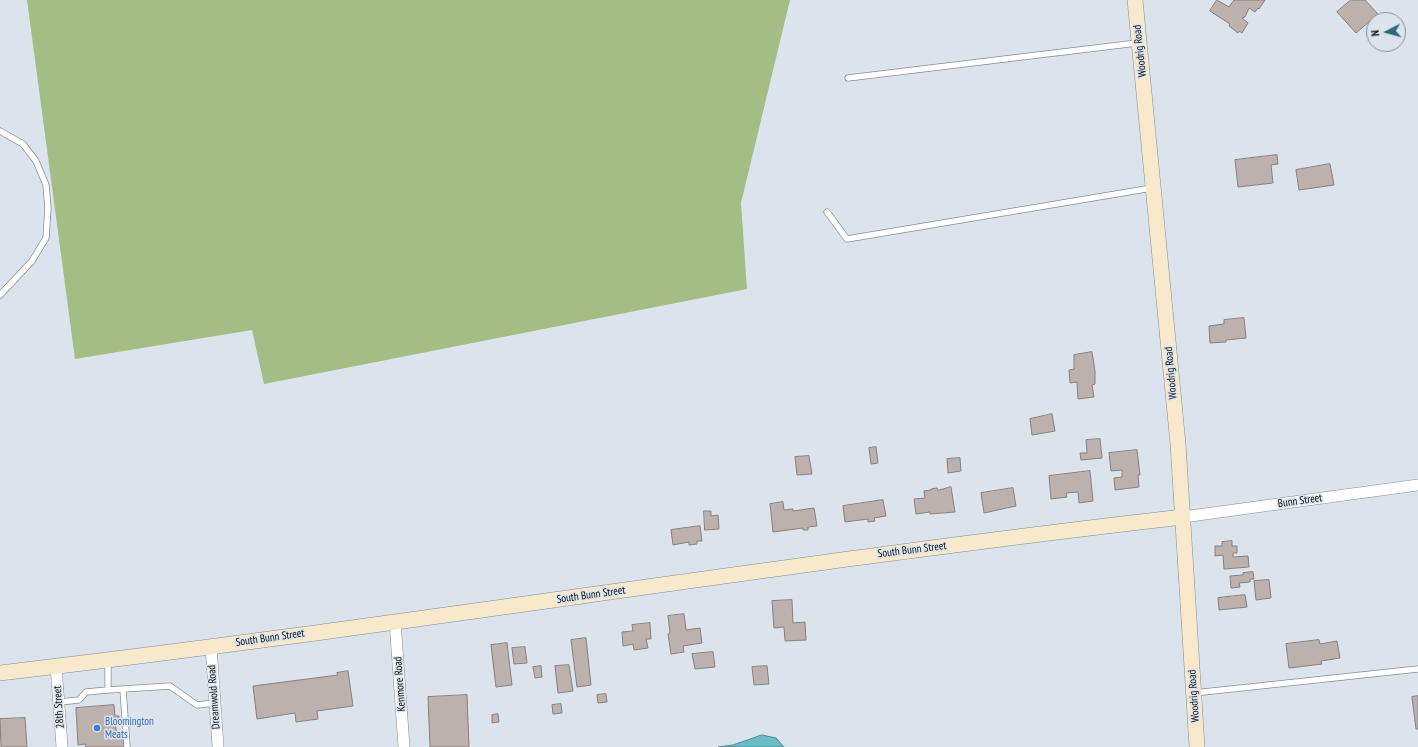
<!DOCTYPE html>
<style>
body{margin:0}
#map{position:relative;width:1418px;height:747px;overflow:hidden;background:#dbe4ec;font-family:"PT Sans Narrow",sans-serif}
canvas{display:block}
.north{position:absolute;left:1366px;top:12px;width:40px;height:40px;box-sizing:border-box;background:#dbe4ec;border:1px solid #899096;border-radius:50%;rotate:264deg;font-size:11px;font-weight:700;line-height:16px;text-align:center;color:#0f1214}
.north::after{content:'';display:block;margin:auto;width:14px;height:18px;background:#2f6681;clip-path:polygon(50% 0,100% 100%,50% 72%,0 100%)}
</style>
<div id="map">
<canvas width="1418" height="747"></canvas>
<div class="north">N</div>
</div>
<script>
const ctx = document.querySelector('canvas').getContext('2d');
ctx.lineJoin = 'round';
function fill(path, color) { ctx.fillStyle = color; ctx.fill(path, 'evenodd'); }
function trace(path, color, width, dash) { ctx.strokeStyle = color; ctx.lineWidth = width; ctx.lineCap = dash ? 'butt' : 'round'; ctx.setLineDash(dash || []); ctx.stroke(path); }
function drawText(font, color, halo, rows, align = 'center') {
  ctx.font = font + ' "PT Sans Narrow",sans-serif'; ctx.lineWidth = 3; ctx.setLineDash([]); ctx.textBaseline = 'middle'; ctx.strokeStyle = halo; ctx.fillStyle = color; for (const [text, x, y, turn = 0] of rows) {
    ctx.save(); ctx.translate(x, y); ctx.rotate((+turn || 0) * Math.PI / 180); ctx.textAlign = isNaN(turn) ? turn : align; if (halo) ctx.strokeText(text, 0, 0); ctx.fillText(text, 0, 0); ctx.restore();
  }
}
fill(new Path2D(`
 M 27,0 L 790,0 L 741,203 L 747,289 L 264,384 L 252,330 L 75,359 Z`), '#a4bd85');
const water = new Path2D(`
 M 762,735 L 776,738 L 784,747 L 718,747 L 733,745 Z`);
fill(water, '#68bcc5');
trace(water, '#4d8990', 1);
const building = new Path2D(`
 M 1217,0 L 1229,7 L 1234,0 L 1265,0 L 1259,9 L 1258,8 L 1255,12 L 1249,8 L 1245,17 L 1242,18 L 1248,23 L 1242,33 L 1239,31 L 1238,33 L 1229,26 L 1230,24 L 1210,11 Z
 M 1351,0 L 1365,0 L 1378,14 L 1356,33 L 1337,12 Z
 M 1277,155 L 1278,164 L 1271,165 L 1273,183 L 1238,187 L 1235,160 Z
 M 1330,164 L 1334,185 L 1299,190 L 1296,170 Z
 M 1244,318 L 1246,338 L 1226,340 L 1226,342 L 1210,343 L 1209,326 L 1224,324 L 1224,320 Z
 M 1092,352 L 1095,371 L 1095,384 L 1092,385 L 1094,397 L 1078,399 L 1077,382 L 1070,383 L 1069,370 L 1074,369 L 1074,355 Z
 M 1052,414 L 1055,431 L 1032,435 L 1030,419 Z
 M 1100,439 L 1102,458 L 1081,460 L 1080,453 L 1087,453 L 1086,440 Z
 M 876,447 L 878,463 L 871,464 L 869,448 Z
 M 1137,450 L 1140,475 L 1138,475 L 1139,487 L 1115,490 L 1114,478 L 1122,477 L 1122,470 L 1111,471 L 1109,453 Z
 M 809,456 L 812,474 L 797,475 L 795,457 Z
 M 960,458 L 961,471 L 948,473 L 947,459 Z
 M 1090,471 L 1093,501 L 1079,503 L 1078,492 L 1066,493 L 1067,497 L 1051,499 L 1049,476 Z
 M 951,487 L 955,512 L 930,514 L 930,512 L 916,514 L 914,499 L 925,498 L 924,491 L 931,490 L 931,489 L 937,488 L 938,490 Z
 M 1013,488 L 1016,506 L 984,513 L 981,493 Z
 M 883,500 L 886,516 L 874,518 L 875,521 L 868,522 L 868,519 L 845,522 L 843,506 Z
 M 783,502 L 784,510 L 793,509 L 793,511 L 814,508 L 817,526 L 808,527 L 808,530 L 803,530 L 803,528 L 773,532 L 770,504 Z
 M 704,511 L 711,511 L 711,516 L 718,515 L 719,529 L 705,530 Z
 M 700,526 L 702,541 L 697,541 L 697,544 L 689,545 L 689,542 L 673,545 L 671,530 Z
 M 1232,541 L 1232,546 L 1237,546 L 1237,553 L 1233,553 L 1233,557 L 1248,556 L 1249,567 L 1224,569 L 1223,555 L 1215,556 L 1215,546 L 1222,546 L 1222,542 Z
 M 1253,572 L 1254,579 L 1250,579 L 1250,582 L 1239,583 L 1240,587 L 1231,588 L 1230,576 L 1243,575 L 1243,573 Z
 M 1269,580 L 1271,598 L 1256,600 L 1254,581 Z
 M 1245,595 L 1247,607 L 1219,610 L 1218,598 Z
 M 792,600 L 793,623 L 805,622 L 806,640 L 785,641 L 784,627 L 774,628 L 772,601 Z
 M 684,614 L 686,630 L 700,628 L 702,643 L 683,646 L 684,652 L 671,654 L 668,634 L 670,633 L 668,616 Z
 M 650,623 L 651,639 L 646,639 L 648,648 L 634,650 L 633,644 L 623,646 L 622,632 L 633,631 L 632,625 Z
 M 586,638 L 591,685 L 577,687 L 571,640 Z
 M 1319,640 L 1320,644 L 1337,641 L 1340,658 L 1321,661 L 1322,664 L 1289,668 L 1286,644 Z
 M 507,643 L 512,685 L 496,687 L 491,645 Z
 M 525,647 L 527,663 L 514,664 L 512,648 Z
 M 713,652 L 715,667 L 695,669 L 692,654 Z
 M 569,665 L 573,691 L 558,693 L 555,666 Z
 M 541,666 L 542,677 L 535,678 L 533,667 Z
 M 767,666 L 769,684 L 754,685 L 752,667 Z
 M 348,671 L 353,706 L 317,711 L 318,719 L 296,722 L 295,713 L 257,719 L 253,686 L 338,675 L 337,673 Z
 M 606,694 L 607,702 L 598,703 L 597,695 Z
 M 467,695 L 469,747 L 430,747 L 428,697 Z
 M 1418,696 L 1418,729 L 1416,729 L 1412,697 Z
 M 561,704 L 562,713 L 553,714 L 552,705 Z
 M 114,705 L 115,716 L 119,716 L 119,721 L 115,722 L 117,735 L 118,735 L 119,738 L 123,738 L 125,747 L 86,747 L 85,744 L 78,745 L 76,708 Z
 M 498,714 L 499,722 L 492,723 L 492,715 Z
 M 25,718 L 27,747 L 1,747 L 0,719 Z`);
fill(building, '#bdb1ad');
trace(building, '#8b7f7c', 1);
const lane = new Path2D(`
 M 848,78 L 1137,43
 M 0,131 L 23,144 L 36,161 L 46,185 L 48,208 L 46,238 L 32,261 L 0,295
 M 827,212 L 847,239 L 1152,188
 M 123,689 L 170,686 L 197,705 L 215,703
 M 108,690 L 123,689 L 127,747
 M 1194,693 L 1418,669
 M 59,702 L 79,700 L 86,692 L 108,690 L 108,660`);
const street = new Path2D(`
 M 1183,517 L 1418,485
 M 395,621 L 404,747
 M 211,646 L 218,747
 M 56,666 L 62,747`);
const secondary = new Path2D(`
 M 1135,0 L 1178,444 L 1197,747
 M 0,673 C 395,627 788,562 1183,517`);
trace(lane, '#858d95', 7);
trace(street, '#858d95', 12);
trace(secondary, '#858d95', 16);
trace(lane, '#fff', 5.5);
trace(street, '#fff', 11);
trace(secondary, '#f8e9cd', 15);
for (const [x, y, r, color] of [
 [97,728,4,"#3f7fe0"]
]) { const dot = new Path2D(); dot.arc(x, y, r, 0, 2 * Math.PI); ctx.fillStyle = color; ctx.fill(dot); trace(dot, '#dbe4ec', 1.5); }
drawText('11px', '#0f1214', '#dbe4ec', [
 ["Woodrig Road",1140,51,-96],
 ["Woodrig Road",1171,373,-95],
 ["Bunn Street",1300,501,-8],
 ["South Bunn Street",912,550,-7],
 ["South Bunn Street",591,595,-8],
 ["South Bunn Street",270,638,-8],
 ["Kenmore Road",400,684,-94],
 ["Woodrig Road",1194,696,-94],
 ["Dreamwold Road",214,697,-94],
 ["28th Street",59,707,-94]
]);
drawText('11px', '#366cbe', '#dbe4ec', [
 ["Bloomington",105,722],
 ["Meats",105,735]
], 'left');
</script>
